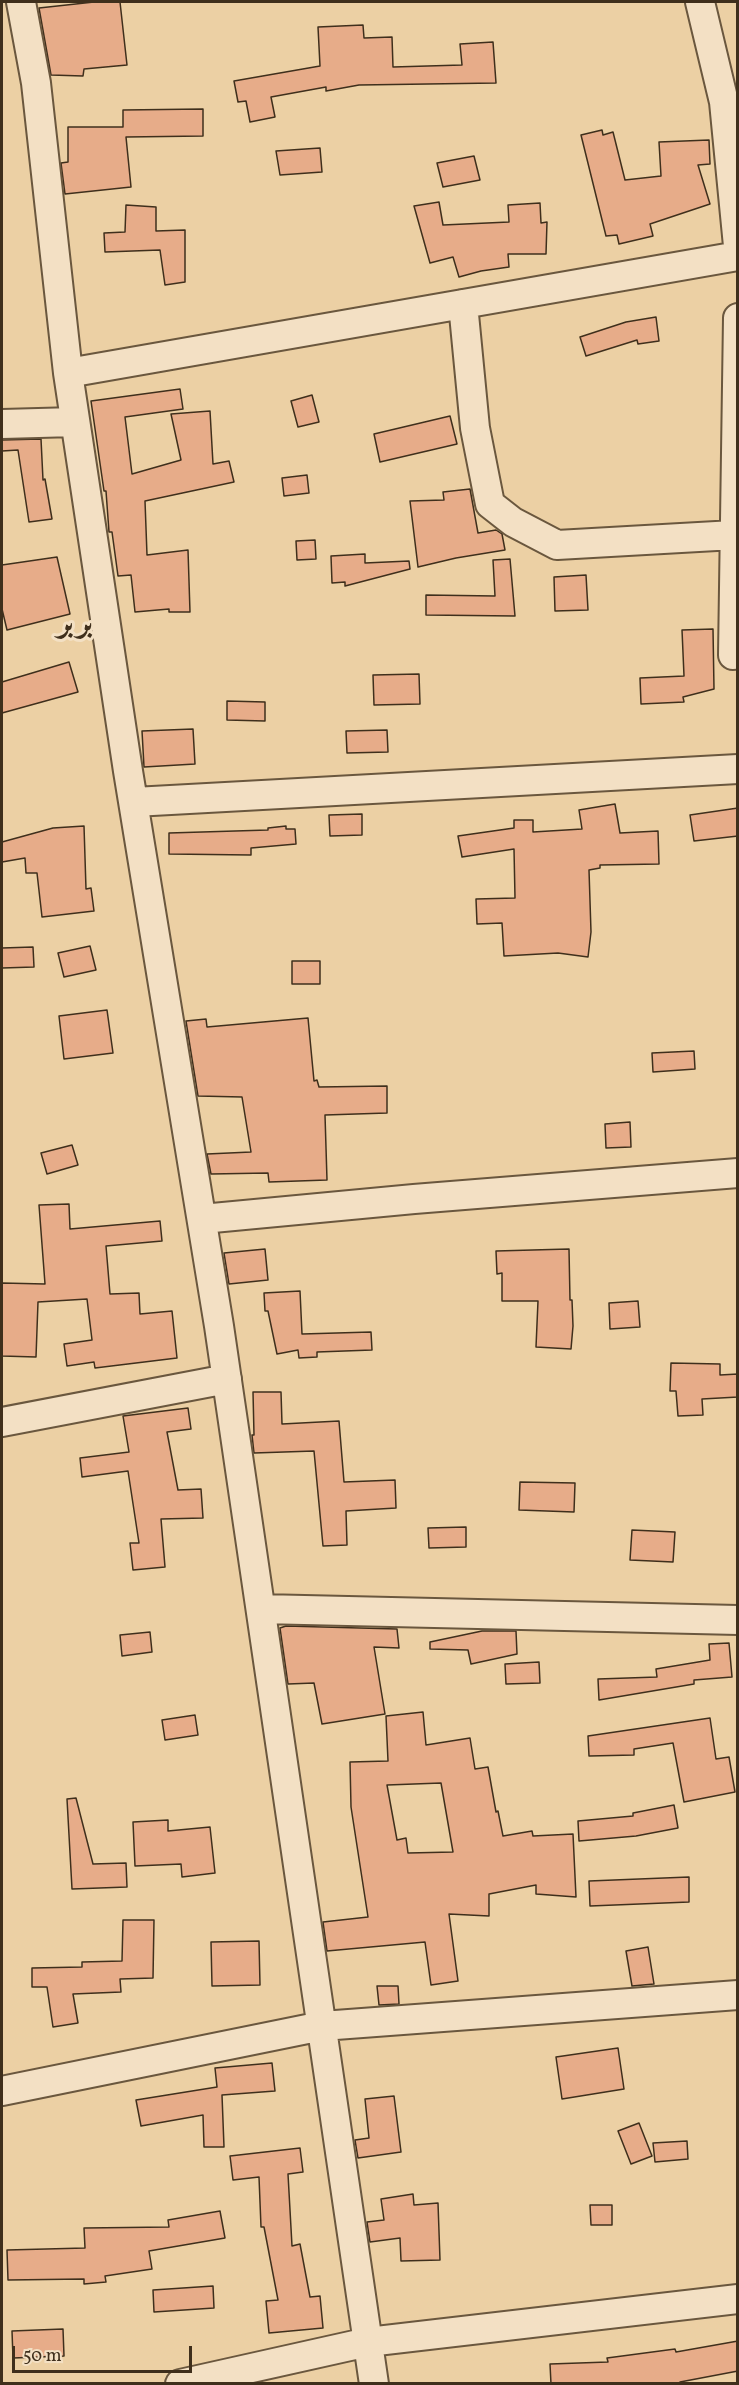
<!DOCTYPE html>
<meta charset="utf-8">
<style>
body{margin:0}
#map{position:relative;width:739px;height:2385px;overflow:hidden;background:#ecd0a4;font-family:Vollkorn,serif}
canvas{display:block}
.frame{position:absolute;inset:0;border:3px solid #3f2f1c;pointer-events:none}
.scale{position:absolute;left:12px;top:2346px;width:180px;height:27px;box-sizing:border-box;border:3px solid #3f2f1c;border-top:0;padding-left:8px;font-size:18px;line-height:21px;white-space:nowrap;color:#3f2f1c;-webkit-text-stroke:4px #f3e0c4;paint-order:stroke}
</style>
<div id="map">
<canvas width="739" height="2385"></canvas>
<div class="frame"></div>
<div class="scale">50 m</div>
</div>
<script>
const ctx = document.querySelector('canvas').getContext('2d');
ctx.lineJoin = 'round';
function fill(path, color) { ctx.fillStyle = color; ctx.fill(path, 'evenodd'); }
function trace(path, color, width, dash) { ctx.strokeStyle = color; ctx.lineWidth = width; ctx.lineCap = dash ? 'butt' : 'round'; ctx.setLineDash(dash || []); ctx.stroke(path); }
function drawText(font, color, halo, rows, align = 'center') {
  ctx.font = font + ' Vollkorn,Amiri,serif'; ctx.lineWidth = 6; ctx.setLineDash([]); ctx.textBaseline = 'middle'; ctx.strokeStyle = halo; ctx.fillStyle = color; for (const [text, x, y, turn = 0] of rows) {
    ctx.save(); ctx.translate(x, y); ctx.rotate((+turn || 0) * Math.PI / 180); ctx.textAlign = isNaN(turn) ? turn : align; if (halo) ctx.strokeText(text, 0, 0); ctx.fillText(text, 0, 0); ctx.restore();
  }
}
const building = new Path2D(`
 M 94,2 L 120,2 L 127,65 L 84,69 L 83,76 L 51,75 L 39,8 Z
 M 363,25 L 364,38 L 392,37 L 393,67 L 462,65 L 460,44 L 493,42 L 496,83 L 359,85 L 326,91 L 326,87 L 271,97 L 275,117 L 250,122 L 246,101 L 238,102 L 234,81 L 320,66 L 318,27 Z
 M 203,109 L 203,136 L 126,137 L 131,187 L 65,194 L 61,163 L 68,162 L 68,127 L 123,127 L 123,110 Z
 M 602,130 L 603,135 L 613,132 L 625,180 L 661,176 L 659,142 L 709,140 L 710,164 L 698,165 L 710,204 L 650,224 L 653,236 L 619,244 L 617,235 L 606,236 L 581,135 Z
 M 320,148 L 322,172 L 280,175 L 276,151 Z
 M 474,156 L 480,180 L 443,187 L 437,163 Z
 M 439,202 L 443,225 L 509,222 L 508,205 L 540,203 L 541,223 L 547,222 L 546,254 L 508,254 L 509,267 L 481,271 L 459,277 L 453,257 L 430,263 L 414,206 Z
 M 126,205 L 156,207 L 156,231 L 185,230 L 185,282 L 165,285 L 160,250 L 105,252 L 104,233 L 125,232 Z
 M 656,317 L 659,341 L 638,344 L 637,340 L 586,356 L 580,337 L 626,322 Z
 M 180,389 L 183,409 L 125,417 L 132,474 L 181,460 L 171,414 L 210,411 L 213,464 L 229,461 L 234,482 L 145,501 L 147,555 L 188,550 L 190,612 L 169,612 L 169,609 L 135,612 L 131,575 L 118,576 L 112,532 L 109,532 L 106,491 L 104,491 L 91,401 Z
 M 312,395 L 319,422 L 298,427 L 291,401 Z
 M 450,416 L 457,444 L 380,462 L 374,434 Z
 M 41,439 L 43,480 L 45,479 L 52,519 L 29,522 L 18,450 L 2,451 L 2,440 Z
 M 307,475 L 309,493 L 284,496 L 282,478 Z
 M 470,489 L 478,533 L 496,530 L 502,534 L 505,550 L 456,558 L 418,567 L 410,501 L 444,500 L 443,492 Z
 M 315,540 L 316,559 L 297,560 L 296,541 Z
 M 365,554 L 365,563 L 409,561 L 410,569 L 345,586 L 345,582 L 332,583 L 331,556 Z
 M 57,557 L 70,614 L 7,630 L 2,609 L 2,565 Z
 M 510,559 L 515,616 L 426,615 L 426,595 L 495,596 L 493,560 Z
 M 586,575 L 588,610 L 555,611 L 554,577 Z
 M 713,629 L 714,689 L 683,697 L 684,702 L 641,704 L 640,678 L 684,676 L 682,630 Z
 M 69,662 L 78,692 L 2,713 L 2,682 Z
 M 419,674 L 420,704 L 374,705 L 373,675 Z
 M 227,701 L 265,702 L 265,721 L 227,720 Z
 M 193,729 L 195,764 L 144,767 L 142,731 Z
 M 387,730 L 388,752 L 347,753 L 346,731 Z
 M 615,804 L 620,833 L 658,831 L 659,864 L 600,865 L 600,868 L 589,870 L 591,932 L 588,957 L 558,953 L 504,956 L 502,923 L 477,924 L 476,899 L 515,898 L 514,849 L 462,857 L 458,836 L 514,828 L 514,820 L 533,820 L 533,832 L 582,829 L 579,810 Z
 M 738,808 L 738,836 L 694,841 L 690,815 Z
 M 362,814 L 362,835 L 330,836 L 329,815 Z
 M 84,826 L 86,889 L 91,888 L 94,911 L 42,917 L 37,873 L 26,873 L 25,858 L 2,862 L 2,842 L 53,828 Z
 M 286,826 L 286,829 L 295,829 L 296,844 L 251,848 L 251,855 L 169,854 L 169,833 L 268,830 L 268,828 Z
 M 90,946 L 96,970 L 64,977 L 58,953 Z
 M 33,947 L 34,967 L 2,968 L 2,948 Z
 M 292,961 L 320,961 L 320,984 L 292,984 Z
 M 107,1010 L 113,1053 L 64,1059 L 59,1016 Z
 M 308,1018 L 314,1081 L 317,1080 L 319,1087 L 387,1086 L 387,1113 L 325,1115 L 327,1180 L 269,1182 L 268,1173 L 211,1174 L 207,1154 L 251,1152 L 242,1097 L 198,1096 L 186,1021 L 206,1019 L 207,1027 Z
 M 694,1051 L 695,1069 L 653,1072 L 652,1053 Z
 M 630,1122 L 631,1147 L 606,1148 L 605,1124 Z
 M 72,1145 L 78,1165 L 47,1174 L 41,1153 Z
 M 69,1204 L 70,1229 L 160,1221 L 162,1241 L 106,1246 L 110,1294 L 139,1293 L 140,1314 L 172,1311 L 177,1358 L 95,1368 L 94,1362 L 67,1366 L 64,1344 L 92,1340 L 87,1299 L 38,1302 L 36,1357 L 2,1356 L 2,1283 L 45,1284 L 39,1205 Z
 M 265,1249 L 268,1280 L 229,1284 L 224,1253 Z
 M 569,1249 L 570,1300 L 572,1300 L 573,1326 L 571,1349 L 536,1347 L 538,1301 L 502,1301 L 502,1273 L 497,1274 L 496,1251 Z
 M 300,1291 L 302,1334 L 371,1332 L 372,1350 L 317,1352 L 317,1357 L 299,1358 L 298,1350 L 277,1354 L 268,1311 L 265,1311 L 264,1293 Z
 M 638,1301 L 640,1327 L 610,1329 L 609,1303 Z
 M 671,1363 L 720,1364 L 720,1375 L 738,1374 L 738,1397 L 702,1399 L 703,1415 L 678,1416 L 676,1391 L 670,1391 Z
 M 253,1392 L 281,1392 L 282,1424 L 339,1421 L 344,1482 L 395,1480 L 396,1508 L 346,1511 L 347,1545 L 323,1546 L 314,1451 L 254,1453 L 252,1435 L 254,1435 Z
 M 188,1408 L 191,1429 L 167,1432 L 178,1490 L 201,1489 L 203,1518 L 161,1519 L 165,1567 L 133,1570 L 130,1543 L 139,1543 L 128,1471 L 82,1477 L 80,1458 L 129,1452 L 123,1416 Z
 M 520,1482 L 575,1483 L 574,1512 L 519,1510 Z
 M 466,1527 L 466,1547 L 429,1548 L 428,1528 Z
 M 632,1530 L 675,1532 L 673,1562 L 630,1560 Z
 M 286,1626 L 397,1629 L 399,1648 L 374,1647 L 385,1714 L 322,1724 L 314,1683 L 288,1684 L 280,1628 Z
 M 482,1631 L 516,1631 L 517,1654 L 471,1664 L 468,1650 L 430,1649 L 430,1642 Z
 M 150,1632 L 152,1652 L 122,1656 L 120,1635 Z
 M 729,1643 L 732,1677 L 694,1680 L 694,1684 L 599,1700 L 598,1679 L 657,1677 L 656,1669 L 710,1660 L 709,1644 Z
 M 539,1662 L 540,1683 L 506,1684 L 505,1664 Z
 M 423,1712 L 426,1745 L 470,1738 L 475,1769 L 488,1767 L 496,1812 L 498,1811 L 503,1836 L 532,1831 L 533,1836 L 573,1834 L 576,1897 L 536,1894 L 536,1885 L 489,1894 L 489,1916 L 449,1914 L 458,1981 L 431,1985 L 425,1942 L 327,1951 L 323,1922 L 368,1917 L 351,1807 L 350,1762 L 388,1761 L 386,1716 ZM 441,1783 L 453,1852 L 408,1853 L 406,1838 L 397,1840 L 387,1785 Z
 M 195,1715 L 198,1735 L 165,1740 L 162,1720 Z
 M 710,1718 L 716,1759 L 729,1757 L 735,1792 L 684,1802 L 673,1743 L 634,1749 L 634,1755 L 589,1756 L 588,1736 Z
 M 76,1798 L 93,1864 L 126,1863 L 127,1887 L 72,1889 L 67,1799 Z
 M 674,1805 L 678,1828 L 636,1836 L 579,1841 L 578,1821 L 633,1816 L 633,1813 Z
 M 168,1820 L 168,1831 L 210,1827 L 215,1873 L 182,1877 L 181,1864 L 135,1866 L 133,1822 Z
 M 689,1877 L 689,1902 L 590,1906 L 589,1881 Z
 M 123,1920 L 154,1920 L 153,1978 L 120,1979 L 121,1992 L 73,1994 L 78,2023 L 53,2027 L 47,1987 L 32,1987 L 32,1968 L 82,1967 L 82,1962 L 122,1961 Z
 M 259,1941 L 260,1985 L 212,1986 L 211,1942 Z
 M 648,1947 L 654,1984 L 632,1986 L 626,1951 Z
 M 377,1986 L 398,1986 L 399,2004 L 379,2005 Z
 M 618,2048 L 624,2089 L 562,2099 L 556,2057 Z
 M 272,2063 L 275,2091 L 222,2095 L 224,2147 L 204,2147 L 203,2115 L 141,2126 L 136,2100 L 217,2087 L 215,2068 Z
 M 394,2096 L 401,2152 L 358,2158 L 355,2140 L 369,2138 L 365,2099 Z
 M 639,2123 L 652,2156 L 631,2164 L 618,2131 Z
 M 687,2141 L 688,2159 L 655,2162 L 653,2143 Z
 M 300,2148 L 303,2172 L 288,2174 L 292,2246 L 300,2244 L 310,2297 L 320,2296 L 323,2328 L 269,2333 L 266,2301 L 278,2300 L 264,2227 L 261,2227 L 259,2177 L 233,2180 L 230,2156 Z
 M 413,2194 L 414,2205 L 438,2203 L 440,2260 L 401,2261 L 400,2238 L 370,2242 L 367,2222 L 384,2220 L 381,2199 Z
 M 590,2205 L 612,2205 L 612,2225 L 591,2225 Z
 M 220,2211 L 225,2238 L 149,2251 L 152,2269 L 105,2276 L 106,2282 L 84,2284 L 84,2279 L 8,2280 L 7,2250 L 85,2248 L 84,2228 L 169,2227 L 168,2220 Z
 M 213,2286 L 214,2308 L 154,2312 L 153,2290 Z
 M 63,2329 L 64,2356 L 13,2358 L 12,2331 Z
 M 738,2341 L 738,2371 L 680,2382 L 680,2384 L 551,2384 L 550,2364 L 608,2362 L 607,2358 L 675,2349 L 676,2352 Z`);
fill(building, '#e7ac89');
trace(building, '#3f2f1c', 1.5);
const minor = new Path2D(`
 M 21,2 L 36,83 L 68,373 L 128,771 L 219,1326 L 374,2384
 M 700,2 L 724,102 L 738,246
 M 463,304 L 475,428 L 490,504 L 513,522 L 557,545 L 734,535
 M 68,373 L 738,256
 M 2,424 L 75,422
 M 733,655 L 738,318
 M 134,802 L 738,769
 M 202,1219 L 414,1199 L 738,1173
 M 2,1422 L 227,1379
 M 261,1609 L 738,1620
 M 2,2091 L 322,2026 L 738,1995
 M 180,2384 L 368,2342 L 738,2299`);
trace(minor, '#6a573e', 32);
trace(minor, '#f3e0c4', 28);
drawText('bold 34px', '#3f2f1c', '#f3e0c4', [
 ["بربر",75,626]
]);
</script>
